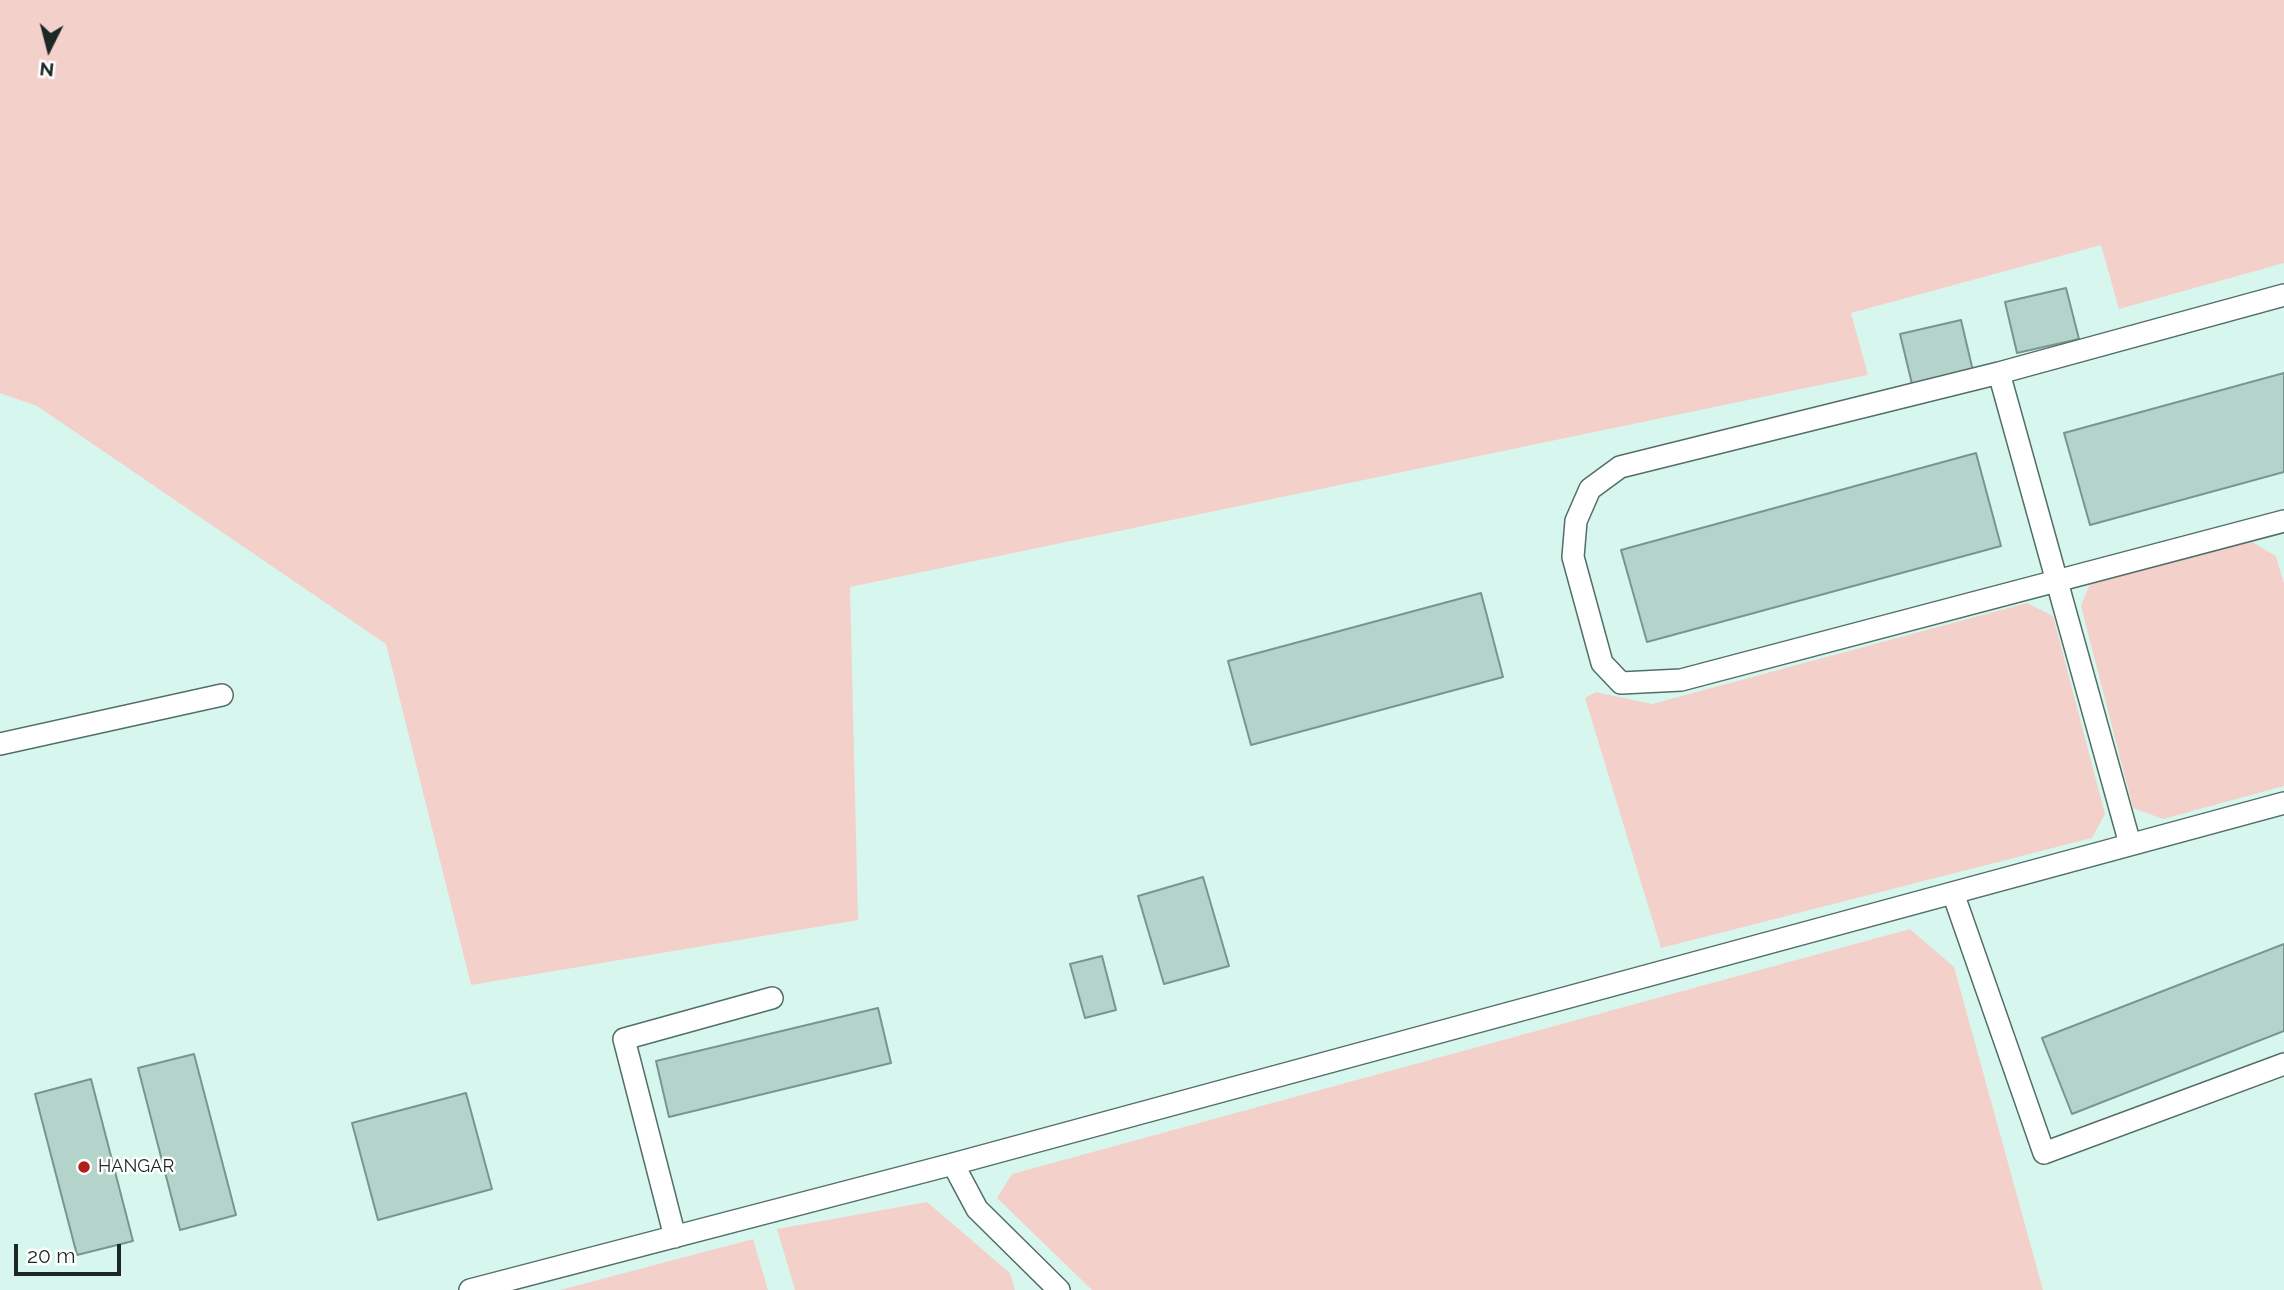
<!DOCTYPE html>
<style>
body{margin:0}
#map{position:relative;width:2284px;height:1290px;overflow:hidden;background:#d7f7ee;font-family:Raleway,sans-serif}
canvas{display:block}
.north{position:absolute;left:14px;top:14px;width:70px;height:70px;-webkit-text-stroke:5px #fff;paint-order:stroke;rotate:186deg;font-size:19px;font-weight:700;line-height:28px;text-align:center;color:#1c2825}
.north::after{content:'';display:block;margin:auto;width:24px;height:32px;background:#1c2825;clip-path:polygon(50% 0,100% 100%,50% 72%,0 100%)}
.scale{position:absolute;left:14px;top:1244px;width:107px;height:32px;box-sizing:border-box;border:4px solid #1c2825;border-top:0;padding-left:9px;font-size:21px;line-height:24px;white-space:nowrap;color:#1c2825;-webkit-text-stroke:5px #fff;paint-order:stroke}
</style>
<div id="map">
<canvas width="2284" height="1290"></canvas>
<div class="north">N</div>
<div class="scale">20 m</div>
</div>
<script>
const ctx = document.querySelector('canvas').getContext('2d');
ctx.lineJoin = 'round';
function fill(path, color) { ctx.fillStyle = color; ctx.fill(path, 'evenodd'); }
function trace(path, color, width, dash) { ctx.strokeStyle = color; ctx.lineWidth = width; ctx.lineCap = dash ? 'butt' : 'round'; ctx.setLineDash(dash || []); ctx.stroke(path); }
function drawText(font, color, halo, rows, align = 'center') {
  ctx.font = font + ' Raleway,sans-serif'; ctx.lineWidth = 5; ctx.setLineDash([]); ctx.textBaseline = 'middle'; ctx.strokeStyle = halo; ctx.fillStyle = color; for (const [text, x, y, turn = 0] of rows) {
    ctx.save(); ctx.translate(x, y); ctx.rotate((+turn || 0) * Math.PI / 180); ctx.textAlign = isNaN(turn) ? turn : align; if (halo) ctx.strokeText(text, 0, 0); ctx.fillText(text, 0, 0); ctx.restore();
  }
}
fill(new Path2D(`
 M 0,0 L 2284,0 L 2284,263 L 2119,309 L 2101,245 L 1851,313 L 1868,375 L 850,587 L 858,920 L 471,985 L 386,644 L 37,406 L 0,393 Z
 M 2252,542 L 2276,556 L 2284,584 L 2284,786 L 2163,819 L 2133,808 L 2081,606 L 2091,581 Z
 M 2027,603 L 2053,616 L 2105,814 L 2092,838 L 1661,948 L 1585,698 L 1596,692 L 1652,704 Z
 M 1910,929 L 1954,967 L 2043,1290 L 1092,1290 L 997,1198 L 1012,1174 Z
 M 927,1202 L 1010,1273 L 1015,1290 L 795,1290 L 777,1229 Z
 M 753,1239 L 768,1290 L 560,1290 Z`), '#f4d0ca');
const building = new Path2D(`
 M 2066,288 L 2079,339 L 2017,353 L 2005,302 Z
 M 1961,320 L 1973,371 L 1912,384 L 1900,334 Z
 M 2284,373 L 2284,472 L 2090,525 L 2064,433 Z
 M 1976,453 L 2001,546 L 1647,642 L 1621,550 Z
 M 1481,593 L 1503,677 L 1251,745 L 1228,661 Z
 M 1203,877 L 1229,966 L 1164,984 L 1138,896 Z
 M 2284,944 L 2284,1031 L 2072,1114 L 2042,1038 Z
 M 1102,956 L 1116,1010 L 1085,1018 L 1070,964 Z
 M 878,1008 L 891,1063 L 669,1117 L 656,1061 Z
 M 194,1054 L 236,1215 L 180,1230 L 138,1068 Z
 M 91,1079 L 133,1241 L 77,1255 L 35,1094 Z
 M 466,1093 L 492,1189 L 378,1220 L 352,1123 Z`);
fill(building, '#b4d3ca');
trace(building, '#78968e', 2);
const lane = new Path2D(`
 M 2284,295 L 1999,373 L 1620,467 L 1590,489 L 1576,521 L 1573,557 L 1602,663 L 1621,683 L 1681,680 L 2284,521
 M 1999,373 L 2130,844
 M 0,744 L 222,695
 M 1953,893 L 2044,1153 L 2284,1064
 M 953,1164 L 977,1209 L 1059,1290
 M 675,1237 L 624,1039 L 772,998
 M 470,1290 L 953,1164 L 2284,803`);
trace(lane, '#526f67', 24);
trace(lane, '#fff', 21);
for (const [x, y, r, color] of [
 [84,1167,7,"#b02018"]
]) { const dot = new Path2D(); dot.arc(x, y, r, 0, 2 * Math.PI); ctx.fillStyle = color; ctx.fill(dot); trace(dot, '#fff', 2.5); }
drawText('18px', '#1c2825', '#fff', [
 ["HANGAR",98,1167]
], 'left');
</script>
